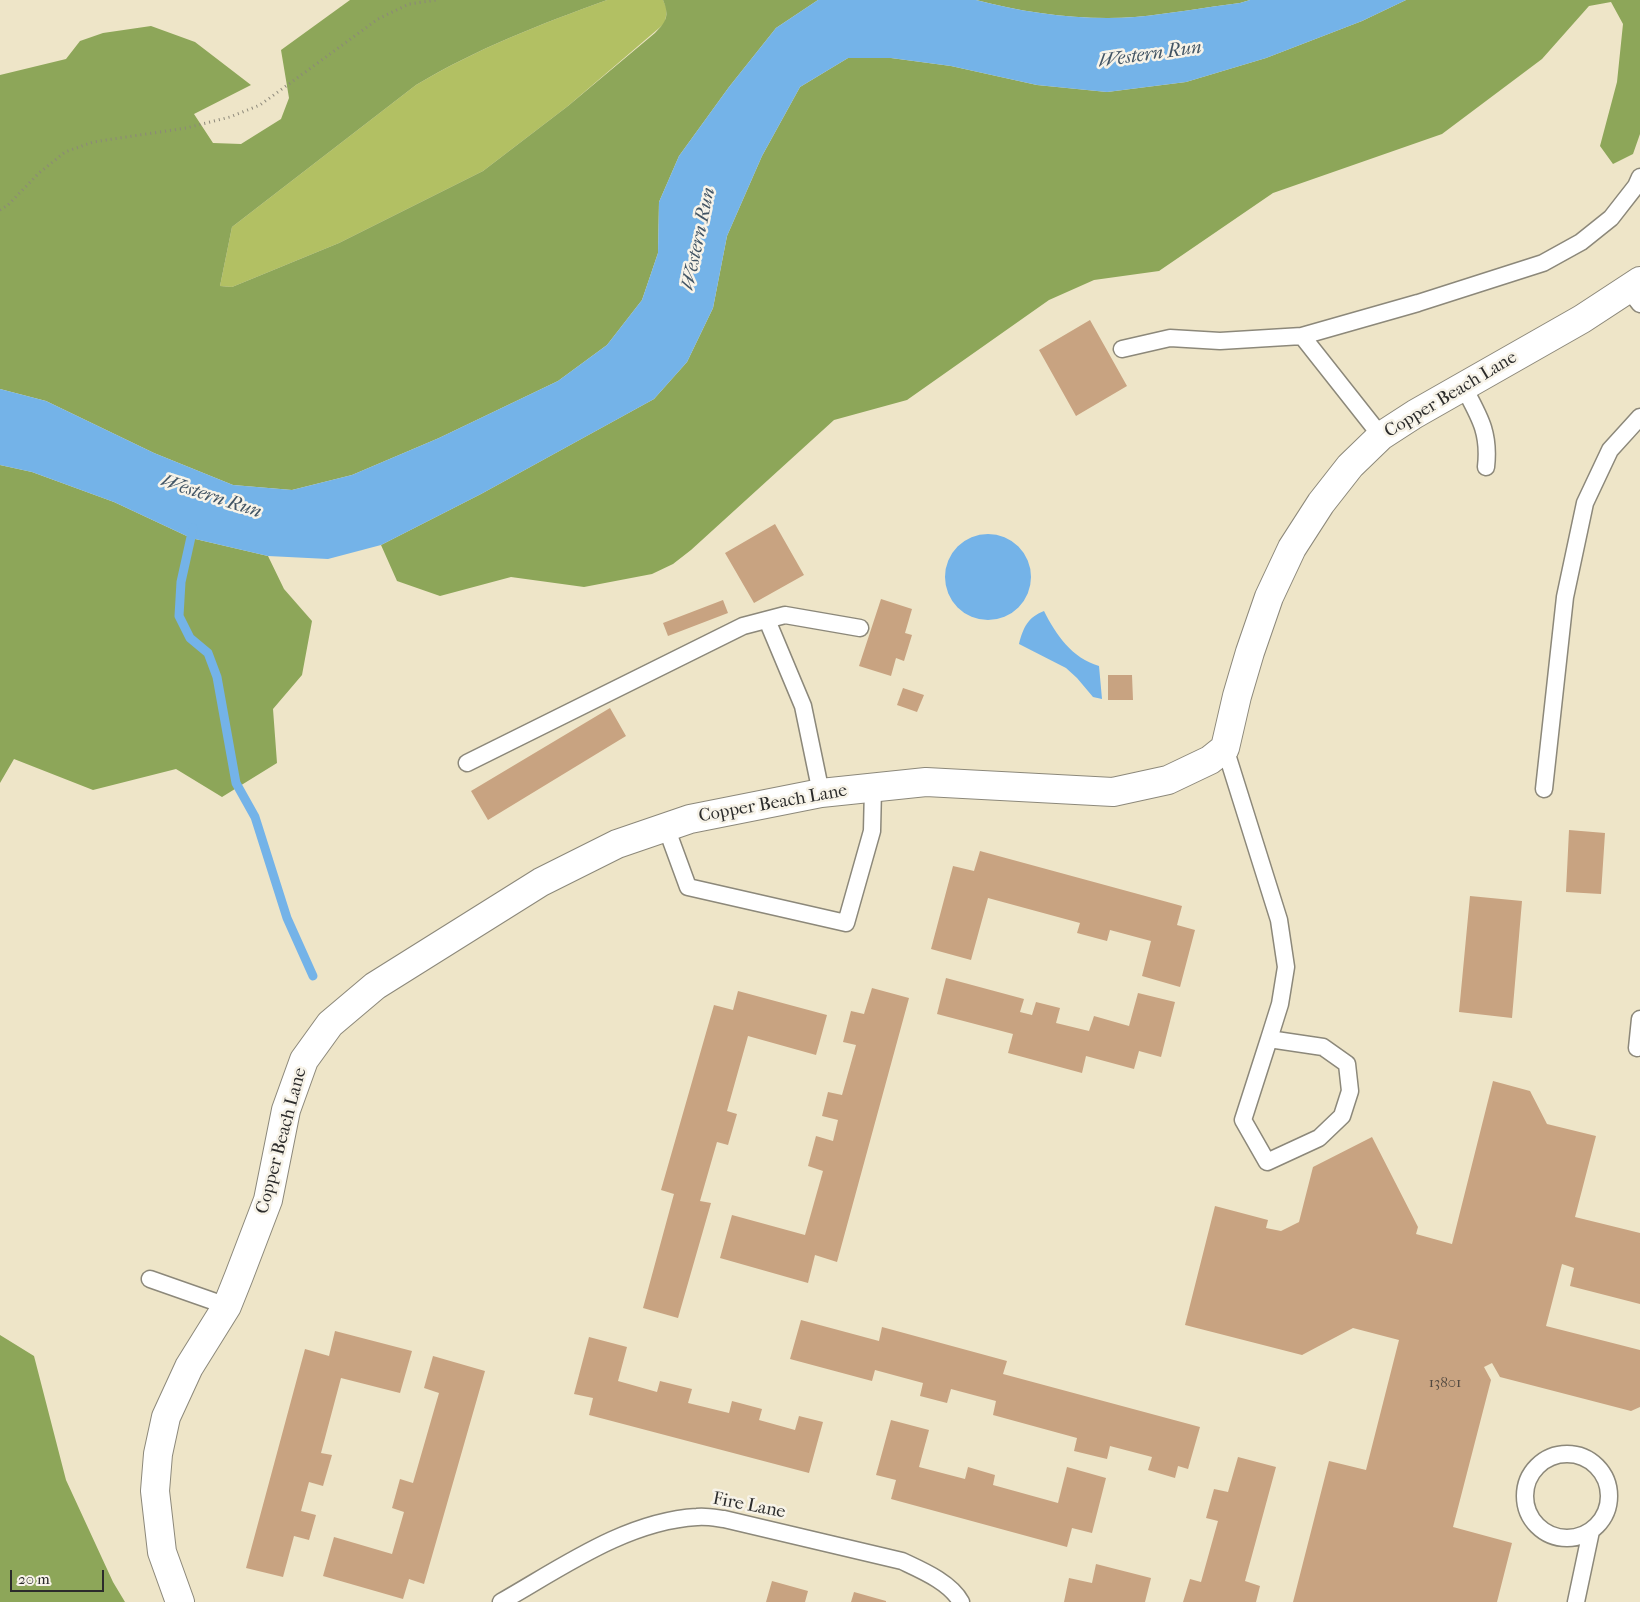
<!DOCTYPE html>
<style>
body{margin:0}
#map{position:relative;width:1640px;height:1602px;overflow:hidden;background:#eee5c8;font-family:"IM FELL French Canon",serif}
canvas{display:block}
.scale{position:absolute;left:10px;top:1570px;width:94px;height:22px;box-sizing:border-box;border:2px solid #2b2b2b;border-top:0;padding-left:6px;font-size:15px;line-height:18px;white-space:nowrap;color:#2b2b2b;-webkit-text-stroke:4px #f7f3e8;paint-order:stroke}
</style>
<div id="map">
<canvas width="1640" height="1602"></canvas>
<div class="scale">20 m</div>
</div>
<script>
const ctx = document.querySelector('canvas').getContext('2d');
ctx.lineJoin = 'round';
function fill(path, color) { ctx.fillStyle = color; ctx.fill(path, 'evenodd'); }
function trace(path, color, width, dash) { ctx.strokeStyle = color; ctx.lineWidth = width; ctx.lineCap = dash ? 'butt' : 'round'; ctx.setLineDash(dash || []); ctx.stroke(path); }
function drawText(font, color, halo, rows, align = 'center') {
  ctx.font = font + ' "IM FELL French Canon",serif'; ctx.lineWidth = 5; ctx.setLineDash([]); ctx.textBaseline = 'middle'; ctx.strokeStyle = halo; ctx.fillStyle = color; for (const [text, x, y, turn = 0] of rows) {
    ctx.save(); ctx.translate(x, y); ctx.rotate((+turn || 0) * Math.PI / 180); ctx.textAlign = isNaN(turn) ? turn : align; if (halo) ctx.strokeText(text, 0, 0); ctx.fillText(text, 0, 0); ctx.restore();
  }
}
fill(new Path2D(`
 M 607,0 L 663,0 L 667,9 L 665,23 L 568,106 L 483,171 L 339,243 L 232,287 L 220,286 L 232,227 L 416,85 C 476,49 541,24 607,0 Z`), '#b2c063');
fill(new Path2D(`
 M 350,0 L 607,0 C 541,24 476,49 416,85 L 232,227 L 220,286 L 232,287 L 339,243 L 483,171 L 568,106 L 655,33 C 666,22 670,16 663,0 L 818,0 L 776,28 L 729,87 L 679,156 L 659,202 L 658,253 L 642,300 L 607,345 L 558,381 L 439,438 L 352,475 L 292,490 L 233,485 L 154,453 L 46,401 L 0,389 L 0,75 L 66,59 L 80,41 L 103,33 L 151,26 L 195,42 L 251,85 L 194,114 L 213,143 L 241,144 L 281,119 L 289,98 L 281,50 Z
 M 976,0 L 1250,0 L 1240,3 C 1205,7 1170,14 1135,17 C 1085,21 1024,13 976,0 Z
 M 1406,0 L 1640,0 L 1640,134 L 1633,154 L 1613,164 L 1600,146 L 1617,82 L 1623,24 L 1611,2 L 1589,6 L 1542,59 L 1442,134 L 1273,193 L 1159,271 L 1094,280 L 1049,300 L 907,400 L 834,420 L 691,550 L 673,564 L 652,574 L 584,587 L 511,577 L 440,596 L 397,581 L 381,545 L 481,494 L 654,399 L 687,362 L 713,308 L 727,236 L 762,156 L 800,87 L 848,58 L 891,58 L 951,66 L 1037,85 L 1107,92 L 1186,82 L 1266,58 L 1362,21 Z
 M 0,465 L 32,472 L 114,502 L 191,538 L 268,556 L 284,589 L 312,621 L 302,675 L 273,709 L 277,763 L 222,797 L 176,769 L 93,790 L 14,759 L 0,783 Z
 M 0,1335 L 34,1356 L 66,1480 L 113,1582 L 125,1602 L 0,1602 Z`), '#8da659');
fill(new Path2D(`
 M 818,0 L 976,0 C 1024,13 1085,21 1135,17 C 1170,14 1205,7 1240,3 L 1250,0 L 1406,0 L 1362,21 L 1266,58 L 1186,82 L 1107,92 L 1037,85 L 951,66 L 891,58 L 848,58 L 800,87 L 762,156 L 727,236 L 713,308 L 687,362 L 654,399 L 481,494 L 381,545 L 328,559 L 268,556 L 191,538 L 114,502 L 32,472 L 0,465 L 0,389 L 46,401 L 154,453 L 233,485 L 292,490 L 352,475 L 439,438 L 558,381 L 607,345 L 642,300 L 658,253 L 659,202 L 679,156 L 729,87 L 776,28 Z
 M945 577a43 43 0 1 1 86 0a43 43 0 1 1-86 0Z
 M 1044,611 C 1056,635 1072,658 1099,666 L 1102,699 L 1093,697 L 1077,678 L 1066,668 L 1019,644 C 1023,628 1028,617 1044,611 Z`), '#74b3e8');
trace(new Path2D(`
 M 193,528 L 181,582 L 179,616 L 190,638 L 208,653 L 217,677 L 236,783 L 255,817 L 287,918 L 313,976`), '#74b3e8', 9);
fill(new Path2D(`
 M 1090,320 L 1127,386 L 1076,416 L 1039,350 Z
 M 775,524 L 804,575 L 754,603 L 725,553 Z
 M 881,599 L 912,609 L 905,633 L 912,635 L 904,661 L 896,658 L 891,676 L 859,666 Z
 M 723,600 L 728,613 L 668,636 L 663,623 Z
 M 1108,675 L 1132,675 L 1133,700 L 1108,700 Z
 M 903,688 L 924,695 L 917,712 L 897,705 Z
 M 610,708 L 626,736 L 488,820 L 471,791 Z
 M 1569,830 L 1605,833 L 1601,894 L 1566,892 Z
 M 980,851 L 1182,906 L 1177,925 L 1195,930 L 1180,987 L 1142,976 L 1151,941 L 1110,930 L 1107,941 L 1077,933 L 1080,923 L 988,898 L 971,960 L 931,949 L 953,866 L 974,871 Z
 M 1470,896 L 1522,901 L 1512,1018 L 1459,1012 Z
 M 946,978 L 1024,999 L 1020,1012 L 1032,1015 L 1036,1002 L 1060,1008 L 1056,1023 L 1089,1031 L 1094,1016 L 1129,1026 L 1138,993 L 1175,1002 L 1161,1057 L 1139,1051 L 1134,1069 L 1086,1056 L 1082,1073 L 1008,1053 L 1013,1034 L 937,1014 Z
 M 872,988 L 909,998 L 837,1262 L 815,1255 L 808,1283 L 720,1258 L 732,1215 L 805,1235 L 823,1171 L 808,1166 L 816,1136 L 833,1141 L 838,1120 L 822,1116 L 828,1092 L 842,1095 L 856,1045 L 843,1042 L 851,1011 L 864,1014 Z
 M 738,991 L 827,1015 L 816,1055 L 748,1036 L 727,1111 L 737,1114 L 728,1145 L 717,1142 L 700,1201 L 711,1203 L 678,1318 L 643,1308 L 674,1194 L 661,1190 L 714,1005 L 733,1010 Z
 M 1493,1081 L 1530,1091 L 1547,1124 L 1596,1136 L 1575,1217 L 1640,1233 L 1640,1304 L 1570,1286 L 1574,1268 L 1562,1264 L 1546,1326 L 1640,1350 L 1640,1407 L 1631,1411 L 1500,1377 L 1492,1363 L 1484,1367 L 1491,1380 L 1453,1527 L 1512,1543 L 1497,1602 L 1293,1602 L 1329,1461 L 1366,1470 L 1399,1340 L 1353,1328 L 1302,1355 L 1185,1325 L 1215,1206 L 1268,1220 L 1266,1228 L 1281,1231 L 1299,1222 L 1313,1167 L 1372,1137 L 1418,1227 L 1416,1234 L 1452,1244 Z
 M 801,1320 L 879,1341 L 882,1327 L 1007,1361 L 1003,1374 L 1200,1427 L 1188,1469 L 1178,1466 L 1175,1478 L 1148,1470 L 1152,1457 L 1110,1446 L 1107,1459 L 1074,1451 L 1077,1438 L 993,1415 L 996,1401 L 951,1389 L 947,1403 L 920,1396 L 923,1383 L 875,1370 L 872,1381 L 790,1359 Z
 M 335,1331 L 412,1351 L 400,1393 L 341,1378 L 321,1453 L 332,1455 L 323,1486 L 309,1482 L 301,1511 L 316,1515 L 309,1540 L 294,1536 L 283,1577 L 246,1568 L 305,1349 L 329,1356 Z
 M 589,1337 L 627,1347 L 618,1381 L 657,1392 L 660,1381 L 692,1389 L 688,1403 L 729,1413 L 732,1401 L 762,1409 L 759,1420 L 795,1430 L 799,1416 L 823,1422 L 809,1473 L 589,1415 L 593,1398 L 574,1394 Z
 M 433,1356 L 485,1371 L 424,1584 L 409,1579 L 403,1599 L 323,1576 L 334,1537 L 392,1554 L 404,1512 L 392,1508 L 400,1479 L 413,1483 L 439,1393 L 424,1388 Z
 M 891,1420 L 929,1430 L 919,1467 L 965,1479 L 968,1467 L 995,1475 L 993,1485 L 1058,1503 L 1067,1467 L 1106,1478 L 1092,1533 L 1072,1528 L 1067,1547 L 891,1499 L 896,1480 L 876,1475 Z
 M 1238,1457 L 1276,1467 L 1245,1581 L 1260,1586 L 1256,1602 L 1183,1602 L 1190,1579 L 1201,1582 L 1218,1521 L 1206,1518 L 1214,1489 L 1228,1492 Z
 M 1096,1564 L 1151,1578 L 1145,1602 L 1064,1602 L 1069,1578 L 1092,1583 Z
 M 772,1581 L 808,1591 L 805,1602 L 766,1602 Z
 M 854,1592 L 886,1601 L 886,1602 L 851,1602 Z`), '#c8a381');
const lane = new Path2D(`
 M 1628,289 L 1640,304
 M 1302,336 L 1381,436
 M 1122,349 L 1170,338 L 1220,341 L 1302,336 L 1418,303 L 1543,263 L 1581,242 L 1611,218 L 1636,186 L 1640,177
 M 1463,386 C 1479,416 1490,432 1486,467
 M 767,620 L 803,706 L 821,793
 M 1225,748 L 1279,920 L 1286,967 L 1280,1004 L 1269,1039 L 1323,1047 L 1347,1064 L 1350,1091 L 1342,1116 L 1319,1138 L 1267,1162 L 1243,1120 L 1269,1039
 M 467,763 L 743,626 L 785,615 L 860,628
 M 1544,789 L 1565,597 L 1585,503 L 1610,450 L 1640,417
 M 666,827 L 688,887 L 846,923 L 872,831 L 873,788
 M 1637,1048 L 1640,1019
 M 150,1279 L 227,1306
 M1525 1496a42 42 0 1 1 84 0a42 42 0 1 1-84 0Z
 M 501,1602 C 561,1568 626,1521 697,1517 C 706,1516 716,1518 724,1519 L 902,1561 C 921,1570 950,1582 961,1602
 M 1576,1602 L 1591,1531`);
const street = new Path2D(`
 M 180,1602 L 162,1552 L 155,1491 L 158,1454 L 166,1417 L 189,1367 L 227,1306 L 239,1276 L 268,1200 L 286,1110 L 304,1060 L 330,1024 L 375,986 L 541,882 L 617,844 L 690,819 L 821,793 L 926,782 L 1113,792 L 1168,780 L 1210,760 L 1225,748 L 1237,696 L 1250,652 L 1269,597 L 1292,548 L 1321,503 L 1350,466 L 1381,436 L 1415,414 L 1582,319 L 1640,281`);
trace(lane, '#8c887a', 19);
trace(street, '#8c887a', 30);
trace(new Path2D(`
 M 0,210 L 8,205 L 39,173 L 65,152 L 93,142 L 186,128 L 230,117 L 260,105 L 378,19 L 409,4 L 437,0`), '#8c887a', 3, [1, 4]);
trace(lane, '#fff', 16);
trace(street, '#fff', 28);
drawText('15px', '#524940', null, [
 ["13801",1445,1383]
]);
drawText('18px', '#2b2b2b', '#f7f3e8', [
 ["Copper Beach Lane",1451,395,-31],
 ["Copper Beach Lane",773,804,-10],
 ["Copper Beach Lane",282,1141,-75],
 ["Fire Lane",749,1506,11]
]);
drawText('italic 19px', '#415464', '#f7f3e8', [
 ["Western Run",1150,55,-8],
 ["Western Run",699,239,-78],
 ["Western Run",211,497,18]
]);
</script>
